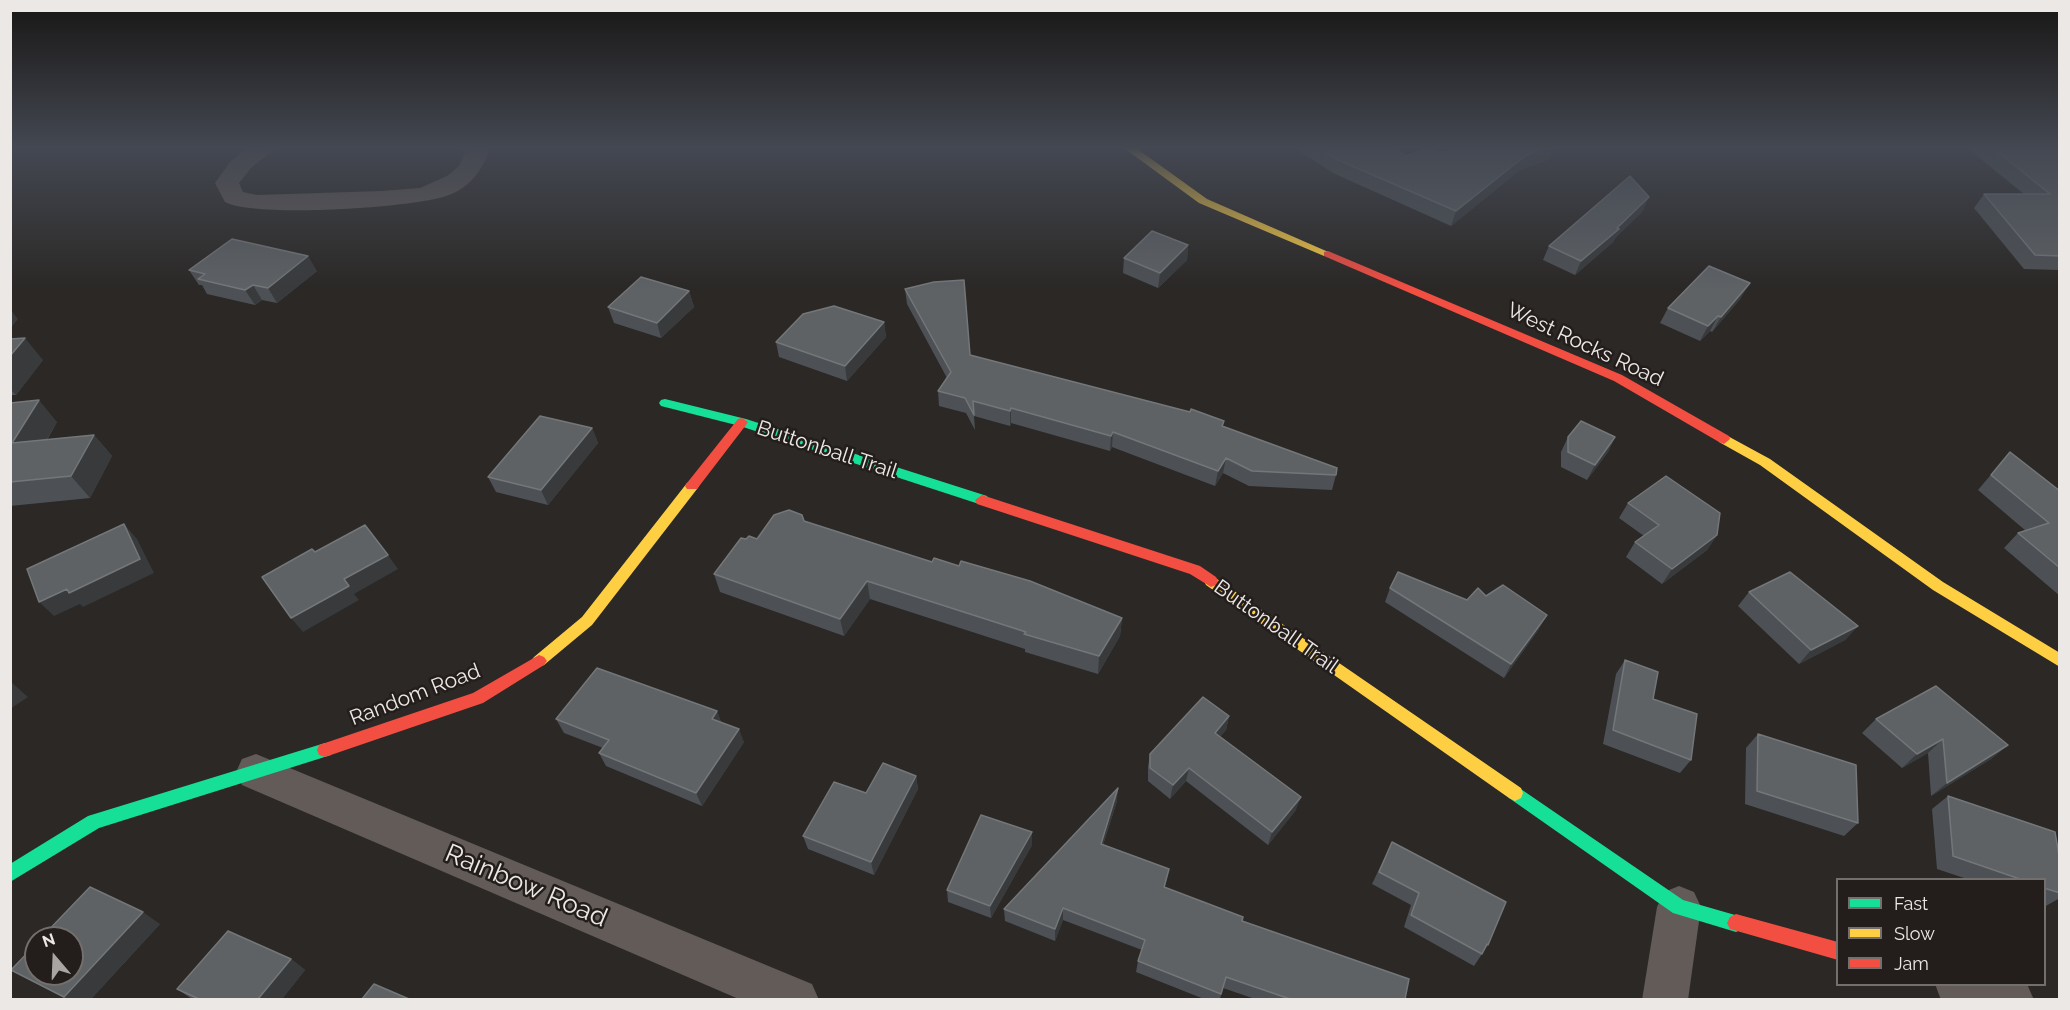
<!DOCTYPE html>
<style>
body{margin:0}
#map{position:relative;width:2070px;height:1010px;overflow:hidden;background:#2b2826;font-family:Raleway,sans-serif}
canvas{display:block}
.frame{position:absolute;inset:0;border:12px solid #ece8e6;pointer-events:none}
.legend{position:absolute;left:1836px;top:878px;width:210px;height:108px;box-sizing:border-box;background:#231e1b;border:2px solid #736f6c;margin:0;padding:8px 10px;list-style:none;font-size:18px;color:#ece8e6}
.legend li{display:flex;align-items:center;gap:12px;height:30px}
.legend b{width:30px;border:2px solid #736f6c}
.north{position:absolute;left:24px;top:926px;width:60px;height:60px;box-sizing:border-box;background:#231e1b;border:2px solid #736f6c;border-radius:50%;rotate:341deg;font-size:16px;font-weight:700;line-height:24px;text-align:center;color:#ece8e6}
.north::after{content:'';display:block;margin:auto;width:21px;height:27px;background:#a8a5a3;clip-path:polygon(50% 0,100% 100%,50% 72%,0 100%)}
</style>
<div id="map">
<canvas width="2070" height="1010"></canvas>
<div class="frame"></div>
<ul class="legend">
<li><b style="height:8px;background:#16e098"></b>Fast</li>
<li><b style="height:8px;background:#ffcf43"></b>Slow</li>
<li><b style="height:8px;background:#f24e42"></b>Jam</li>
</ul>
<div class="north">N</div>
</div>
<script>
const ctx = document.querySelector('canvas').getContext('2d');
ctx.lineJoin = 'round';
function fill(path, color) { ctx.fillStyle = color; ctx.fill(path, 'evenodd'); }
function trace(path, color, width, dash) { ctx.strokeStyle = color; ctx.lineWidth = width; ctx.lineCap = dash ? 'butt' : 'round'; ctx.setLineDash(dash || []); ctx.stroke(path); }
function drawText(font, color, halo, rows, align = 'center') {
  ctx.font = font + ' Raleway,sans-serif'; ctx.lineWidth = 5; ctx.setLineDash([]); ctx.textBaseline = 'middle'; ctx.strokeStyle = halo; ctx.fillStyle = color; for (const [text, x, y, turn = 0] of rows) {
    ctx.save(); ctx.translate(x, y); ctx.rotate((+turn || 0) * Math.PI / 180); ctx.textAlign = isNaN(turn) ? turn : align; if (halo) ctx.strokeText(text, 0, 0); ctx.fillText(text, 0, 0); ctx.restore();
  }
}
fill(new Path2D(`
 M 246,148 L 276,148 L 251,168 L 239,183 L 243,192 L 257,195 L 381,191 L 420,188 L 447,176 L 459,166 L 465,153 L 462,148 L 486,148 L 489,153 C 480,172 470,187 449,195 C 417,208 253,218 225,202 L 215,183 L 230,162 Z
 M 256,754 L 812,984 L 819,1000 L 741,1000 L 242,785 L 236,772 L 242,759 Z
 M 1679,886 L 1694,892 L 1701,907 L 1688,1000 L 1642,1000 L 1657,907 L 1664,892 Z
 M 1935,984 L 2027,984 L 2034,1000 L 1941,1000 Z`), '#625b58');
fill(new Path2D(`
 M 665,399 L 746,419 L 987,496 L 989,500 L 982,505 L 740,426 L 661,406 L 659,403 L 661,400 Z
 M 325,743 L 331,745 L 333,750 L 331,755 L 99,828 L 10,882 L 10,864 L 88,816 Z
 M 1515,785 L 1683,900 L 1742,917 L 1745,923 L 1742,929 L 1736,932 L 1673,913 L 1509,798 L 1507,793 L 1509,788 Z`), '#16e098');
fill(new Path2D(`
 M 1124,148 L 1136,148 L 1207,199 L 1333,254 L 1332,256 L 1324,256 L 1199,203 Z
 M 1724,434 L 1770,459 L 1943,582 L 2060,653 L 2060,667 L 1933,590 L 1760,465 L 1719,442 L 1718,439 Z
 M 692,481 L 697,483 L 699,486 L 697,489 L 592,625 L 544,665 L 539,667 L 534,665 L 531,661 L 534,657 L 582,617 L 687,483 Z
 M 1211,575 L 1521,788 L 1523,793 L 1521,798 L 1515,801 L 1509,798 L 1206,585 L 1204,581 L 1206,577 Z`), '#ffcf43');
fill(new Path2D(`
 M 1328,251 L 1622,375 L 1729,436 L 1730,439 L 1724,444 L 1719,442 L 1614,381 L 1324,256 L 1324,252 Z
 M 742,418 L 748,422 L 746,425 L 697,489 L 687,489 L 685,486 L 687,483 L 738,419 Z
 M 982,495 L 1200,566 L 1216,577 L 1218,581 L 1216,585 L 1211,587 L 1190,574 L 977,504 L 975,500 Z
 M 539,655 L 544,657 L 547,661 L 544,665 L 483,703 L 325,757 L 319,755 L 317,750 L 319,745 L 325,743 L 473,693 Z
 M 1736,914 L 1838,942 L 1838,960 L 1730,929 L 1727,923 L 1730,917 Z`), '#f24e42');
fill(new Path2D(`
 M 1295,148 L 1394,148 L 1406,156 L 1448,152 L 1449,148 L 1554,148 L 1550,159 L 1520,170 L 1451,226 L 1333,173 Z
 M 1967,148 L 2060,148 L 2060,270 L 2024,269 L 1974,208 L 1984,194 L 2024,194 Z
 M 1643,211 L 1616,237 L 1613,242 L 1575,275 L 1543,260 L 1549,246 Z
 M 1188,245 L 1187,260 L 1158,288 L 1123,273 L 1124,258 Z
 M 189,270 L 317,271 L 277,303 L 262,300 L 255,305 L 207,294 L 202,285 L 199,285 Z
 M 905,289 L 970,355 L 1224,421 L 1223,426 L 1336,475 L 1332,490 L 1249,486 L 1223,473 L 1215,486 L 1112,447 L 1110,451 L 1011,423 L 1010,426 L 974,416 L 975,430 L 966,413 L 939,406 L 938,391 L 947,378 L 907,304 Z
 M 689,291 L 694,307 L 661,338 L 614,323 L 608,307 Z
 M 1741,298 L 1712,332 L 1710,331 L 1700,341 L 1660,323 L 1668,308 Z
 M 884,322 L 886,337 L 847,381 L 779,357 L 776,342 Z
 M 10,339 L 43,360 L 16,395 L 10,395 Z
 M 10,403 L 57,422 L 47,440 L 94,435 L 112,456 L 90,498 L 10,506 Z
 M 592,428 L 598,443 L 548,505 L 496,492 L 488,477 Z
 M 1568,437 L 1615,437 L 1608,452 L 1587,480 L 1561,467 L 1561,452 Z
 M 2010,452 L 2060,491 L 2060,596 L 2004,548 L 2018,533 L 2026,531 L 1978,490 Z
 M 1628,503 L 1717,535 L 1707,550 L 1662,584 L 1626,557 L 1635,542 L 1644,536 L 1619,518 Z
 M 804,521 L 932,562 L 1122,618 L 1120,636 L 1098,674 L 1025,652 L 1025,649 L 870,599 L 844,636 L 720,592 L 714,574 L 746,539 L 757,539 Z
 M 1390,588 L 1467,600 L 1486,596 L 1539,629 L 1504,678 L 1385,602 Z
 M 1749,592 L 1858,626 L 1845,640 L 1799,664 L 1738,606 Z
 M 1625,660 L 1653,699 L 1691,760 L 1680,773 L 1603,744 L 1616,674 Z
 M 717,711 L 721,722 L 744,742 L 702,806 L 606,766 L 599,753 L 603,748 L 564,733 L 556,719 Z
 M 1229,716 L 1226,730 L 1220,737 L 1296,810 L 1268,845 L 1186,781 L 1170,799 L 1148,781 L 1148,767 L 1150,754 Z
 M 1876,719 L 2008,745 L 1991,759 L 1931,796 L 1928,753 L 1902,768 L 1862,733 Z
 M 1758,734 L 1858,823 L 1844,836 L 1745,804 L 1746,748 Z
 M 916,776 L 918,789 L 874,875 L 808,849 L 803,836 L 866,793 Z
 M 1948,796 L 2060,861 L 2060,898 L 2044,907 L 2044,879 L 1967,879 L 1937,869 L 1932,809 Z
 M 1117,801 L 1103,845 L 1169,869 L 1165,887 L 1242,921 L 1405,999 L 1255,999 L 1223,988 L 1220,999 L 1204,999 L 1136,972 L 1138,961 L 1142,950 L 1063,920 L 1055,941 L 1005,921 L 1004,909 Z
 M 1032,832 L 1032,845 L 991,918 L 948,902 L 947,890 Z
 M 1392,842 L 1488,945 L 1474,966 L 1404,927 L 1411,905 L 1372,884 Z
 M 160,924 L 91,999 L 66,999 L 11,970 Z
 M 291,959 L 305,970 L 282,999 L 192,999 L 177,989 Z`), '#4d5155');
fill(new Path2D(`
 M 1544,148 L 1554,148 L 1550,159 L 1520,170 L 1451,226 L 1456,211 L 1525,156 Z
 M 1649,197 L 1643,211 L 1616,237 L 1613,242 L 1575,275 L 1581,261 Z
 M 1188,245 L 1187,260 L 1158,288 L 1160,273 Z
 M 308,256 L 317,271 L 277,303 L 268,288 Z
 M 1750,283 L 1741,298 L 1712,332 L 1721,317 Z
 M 253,285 L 262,300 L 255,305 L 245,290 Z
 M 689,291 L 694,307 L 661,338 L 657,323 Z
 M 10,309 L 18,319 L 10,329 Z
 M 1718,316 L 1710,331 L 1700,341 L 1708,326 Z
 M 884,322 L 886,337 L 847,381 L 845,366 Z
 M 25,338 L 43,360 L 16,395 L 10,389 L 10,356 Z
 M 39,400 L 57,422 L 32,464 L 12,443 Z
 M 1011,408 L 1011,423 L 1010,426 L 1010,411 Z
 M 592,428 L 598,443 L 548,505 L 541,490 Z
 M 1113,432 L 1112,447 L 1110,451 L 1111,436 Z
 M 94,435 L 112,456 L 90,498 L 71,476 Z
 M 1615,437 L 1608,452 L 1587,480 L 1595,465 Z
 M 1226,458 L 1223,473 L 1215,486 L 1218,471 Z
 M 124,524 L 137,539 L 154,573 L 83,607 L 80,604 L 54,616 L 39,602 Z
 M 1717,535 L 1707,550 L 1662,584 L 1672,569 Z
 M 388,555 L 398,569 L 354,594 L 359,600 L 303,632 L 291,618 L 344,579 Z
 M 867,581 L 870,599 L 844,636 L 840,619 Z
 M 1547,615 L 1539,629 L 1504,678 L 1511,664 Z
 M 1122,618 L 1120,636 L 1098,674 L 1099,656 Z
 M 1858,626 L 1845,640 L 1799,664 L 1811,650 Z
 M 10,681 L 28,697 L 10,709 Z
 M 717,711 L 722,725 L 712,719 Z
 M 1229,716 L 1226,730 L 1212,746 L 1215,733 Z
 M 739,729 L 744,742 L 702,806 L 696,793 Z
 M 1943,739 L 1928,753 L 1902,768 L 1917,754 Z
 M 2008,745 L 1991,759 L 1931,796 L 1947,783 Z
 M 1189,768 L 1186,781 L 1170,799 L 1173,785 Z
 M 916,776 L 918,789 L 874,875 L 871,862 Z
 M 1118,788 L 1117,801 L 1099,857 L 1101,844 Z
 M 1301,797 L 1296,810 L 1268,845 L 1272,832 Z
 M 1032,832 L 1032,845 L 991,918 L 990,906 Z
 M 1063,908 L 1063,920 L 1055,941 L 1055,929 Z
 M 143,912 L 160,924 L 91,999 L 68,999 L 64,997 Z
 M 291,959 L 305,970 L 282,999 L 258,999 Z`), '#383a3c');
const building = new Path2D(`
 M 1320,148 L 1394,148 L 1406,156 L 1426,148 L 1440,152 L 1452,152 L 1454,148 L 1544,148 L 1525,156 L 1456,211 L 1336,159 Z
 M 1993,148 L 2060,148 L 2060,256 L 2035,255 L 1984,194 L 2050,194 Z
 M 1630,176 L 1649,197 L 1617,228 L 1619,229 L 1581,261 L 1549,246 Z
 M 1152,231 L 1188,245 L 1160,273 L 1124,258 Z
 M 232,239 L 308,256 L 268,288 L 253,285 L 245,290 L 198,279 L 205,274 L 189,270 Z
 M 1709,266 L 1750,283 L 1721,317 L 1718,316 L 1708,326 L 1668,308 Z
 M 641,277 L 689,291 L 657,323 L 608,307 Z
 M 964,280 L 970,355 L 1190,412 L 1191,409 L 1224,421 L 1222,426 L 1337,468 L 1336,475 L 1252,471 L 1226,458 L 1218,471 L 1113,432 L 1111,436 L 1011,408 L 1010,411 L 973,401 L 974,415 L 965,398 L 938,391 L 951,372 L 905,289 L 934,282 Z
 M 834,306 L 884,322 L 845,366 L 776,342 L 803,314 Z
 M 25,338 L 10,356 L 10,339 Z
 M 39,400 L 12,443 L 94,435 L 71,476 L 10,482 L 10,403 Z
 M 540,416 L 592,428 L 541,490 L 488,477 Z
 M 1581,421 L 1615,437 L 1595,465 L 1568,452 L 1568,437 Z
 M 2010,452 L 2060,491 L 2060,568 L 2018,533 L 2049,523 L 1991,475 Z
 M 1666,476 L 1720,513 L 1717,535 L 1672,569 L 1635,542 L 1659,525 L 1628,503 Z
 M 789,510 L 802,515 L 804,521 L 932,562 L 934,558 L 959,566 L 961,561 L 1030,581 L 1122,618 L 1099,656 L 1024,634 L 1026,632 L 867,581 L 840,619 L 714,574 L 741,538 L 746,539 L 749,536 L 757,539 L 774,515 Z
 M 124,524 L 140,559 L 69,593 L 67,589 L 39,602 L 27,569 Z
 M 365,525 L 388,555 L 344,579 L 349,586 L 291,618 L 262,577 L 312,549 L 315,552 Z
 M 1398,572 L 1467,600 L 1478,588 L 1486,596 L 1503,585 L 1547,615 L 1511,664 L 1390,588 Z
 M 1790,572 L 1858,626 L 1811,650 L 1749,592 Z
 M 1625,660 L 1658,672 L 1653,699 L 1697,714 L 1691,760 L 1613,730 Z
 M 597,668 L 717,711 L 712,719 L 739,729 L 696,793 L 599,753 L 609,740 L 556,719 Z
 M 1936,686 L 2008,745 L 1947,783 L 1943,739 L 1917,754 L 1876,719 Z
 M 1203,697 L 1229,716 L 1215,733 L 1301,797 L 1272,832 L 1189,768 L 1173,785 L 1150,768 L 1150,754 Z
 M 1758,734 L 1856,765 L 1858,823 L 1757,791 Z
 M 883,763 L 916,776 L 871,862 L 803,836 L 834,782 L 866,793 Z
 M 1118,788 L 1101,844 L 1169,869 L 1164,887 L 1243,917 L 1242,921 L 1409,979 L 1405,999 L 1290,999 L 1226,977 L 1221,994 L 1138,961 L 1145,940 L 1063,908 L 1055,929 L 1004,909 Z
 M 1948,796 L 2055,832 L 2060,861 L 2060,893 L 2044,888 L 2044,879 L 2020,879 L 1953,856 Z
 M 981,815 L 1032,832 L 990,906 L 947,890 Z
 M 1392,842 L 1506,902 L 1488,945 L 1487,944 L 1482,954 L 1411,915 L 1419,893 L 1379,872 Z
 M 90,887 L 143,912 L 64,997 L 11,970 L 36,944 L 36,974 L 72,974 L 72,938 L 41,938 Z
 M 228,931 L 291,959 L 258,999 L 199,999 L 177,989 Z
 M 374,984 L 409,999 L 362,999 Z`);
fill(building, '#5e6265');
trace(building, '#747779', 1.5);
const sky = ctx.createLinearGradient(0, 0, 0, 290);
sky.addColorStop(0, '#181615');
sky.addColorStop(0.51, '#444852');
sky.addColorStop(1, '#44485200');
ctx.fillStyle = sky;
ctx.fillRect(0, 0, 2070, 290);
drawText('21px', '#ece8e6', '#231e1b', [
 ["West Rocks Road",1585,345,25],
 ["Buttonball Trail",827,450,18],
 ["Buttonball Trail",1276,627,35],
 ["Random Road",415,695,-21]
]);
drawText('26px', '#ece8e6', '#231e1b', [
 ["Rainbow Road",526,886,23]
]);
</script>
